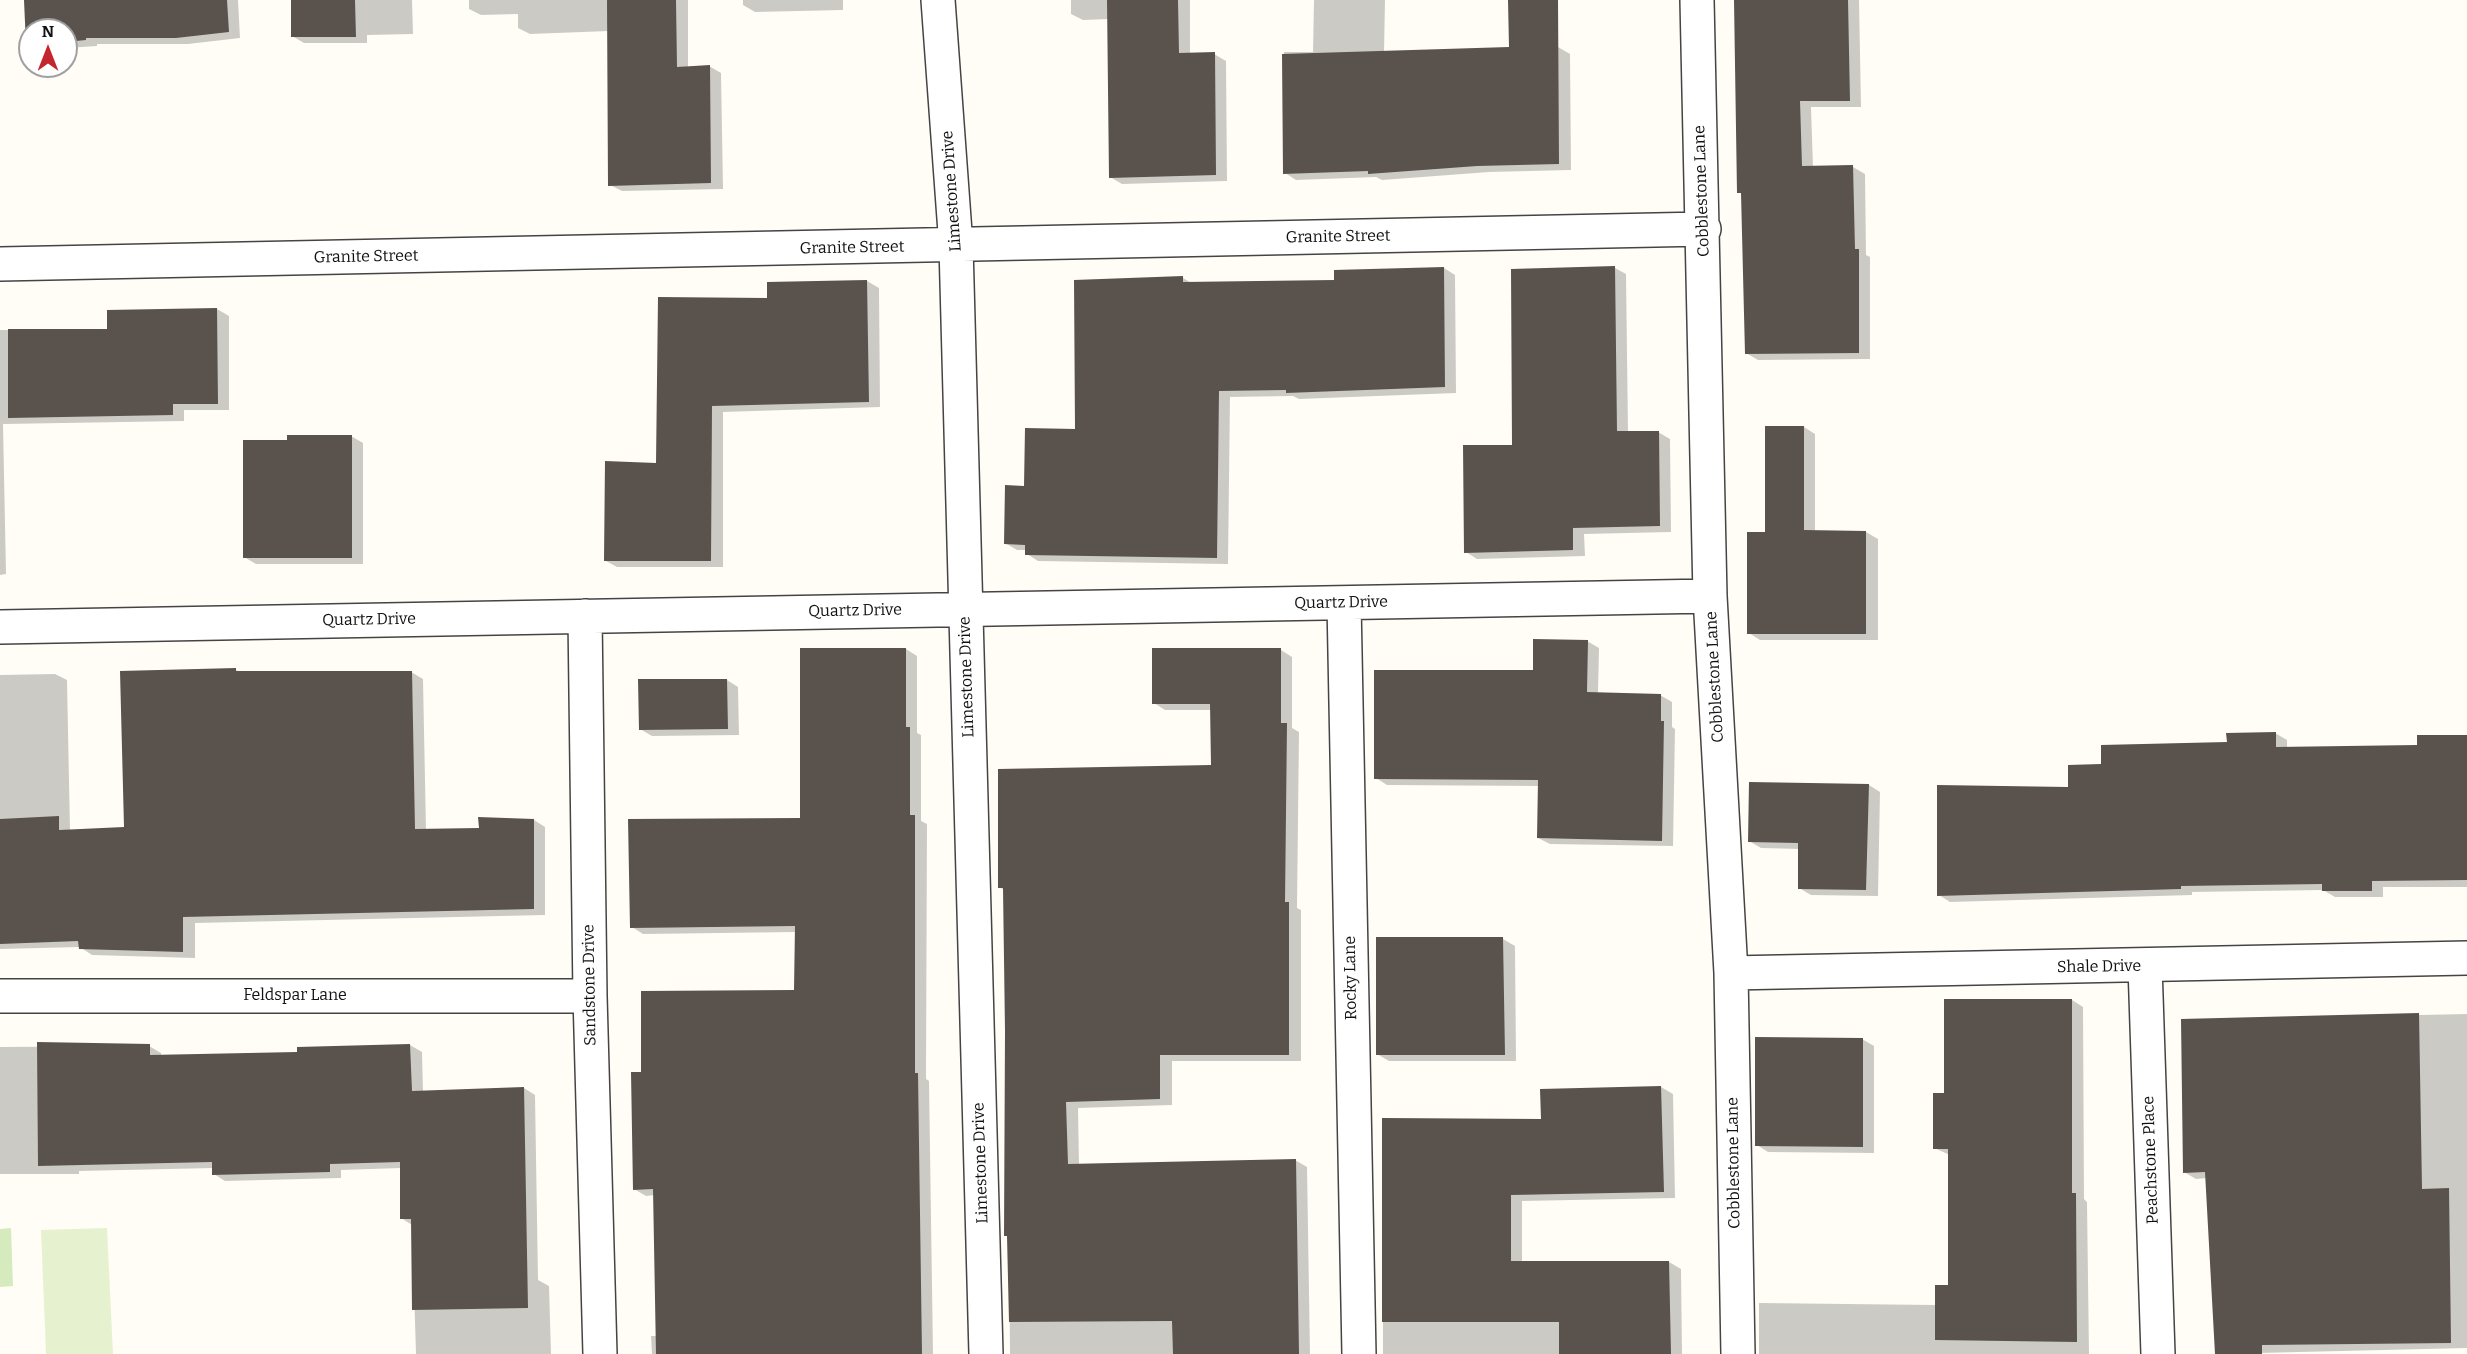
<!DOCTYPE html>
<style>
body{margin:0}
#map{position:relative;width:2467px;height:1354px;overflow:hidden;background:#fffdf5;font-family:Bitter,serif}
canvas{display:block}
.north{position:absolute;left:18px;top:18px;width:60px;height:60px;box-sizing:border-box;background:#fff;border:2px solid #a0a0a0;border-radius:50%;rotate:0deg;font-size:16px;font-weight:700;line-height:24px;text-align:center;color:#111}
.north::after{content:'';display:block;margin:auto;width:21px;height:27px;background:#c4262e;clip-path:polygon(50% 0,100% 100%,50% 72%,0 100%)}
</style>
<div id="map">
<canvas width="2467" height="1354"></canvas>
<div class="north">N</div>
</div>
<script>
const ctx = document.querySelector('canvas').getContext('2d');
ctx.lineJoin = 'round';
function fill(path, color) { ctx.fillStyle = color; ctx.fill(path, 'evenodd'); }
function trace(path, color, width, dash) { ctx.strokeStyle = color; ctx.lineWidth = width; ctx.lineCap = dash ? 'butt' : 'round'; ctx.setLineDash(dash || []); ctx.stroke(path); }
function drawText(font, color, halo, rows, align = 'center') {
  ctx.font = font + ' Bitter,serif'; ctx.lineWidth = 6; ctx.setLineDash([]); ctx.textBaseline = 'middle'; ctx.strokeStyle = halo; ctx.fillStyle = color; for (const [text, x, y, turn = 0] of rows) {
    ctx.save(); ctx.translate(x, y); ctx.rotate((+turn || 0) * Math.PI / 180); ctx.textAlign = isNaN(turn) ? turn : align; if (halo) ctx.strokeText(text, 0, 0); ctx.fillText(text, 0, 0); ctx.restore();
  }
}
fill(new Path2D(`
 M 11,1228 L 13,1286 L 0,1287 L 0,1229 Z`), '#d5ebbd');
fill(new Path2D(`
 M 107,1228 L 113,1354 L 46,1354 L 41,1230 Z`), '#e6f2cf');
fill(new Path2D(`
 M 26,0 L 238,0 L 240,38 L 188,44 L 97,44 L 97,46 L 66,48 L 66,30 L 30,30 L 30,45 L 28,44 Z
 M 292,0 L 412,0 L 413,34 L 367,35 L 367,43 L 304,43 L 292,36 Z
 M 469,0 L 688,0 L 688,68 L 709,66 L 721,73 L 723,189 L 622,191 L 610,185 L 609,31 L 530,34 L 518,28 L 518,14 L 481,15 L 469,9 Z
 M 743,0 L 843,0 L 843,10 L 755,12 L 743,5 Z
 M 1071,0 L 1190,0 L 1190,55 L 1214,54 L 1226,61 L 1227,181 L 1122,184 L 1110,177 L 1109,19 L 1083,20 L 1071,14 Z
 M 1314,0 L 1385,0 L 1384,53 L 1558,47 L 1570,54 L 1571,170 L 1489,172 L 1382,180 L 1376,177 L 1296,180 L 1285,173 L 1284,52 L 1313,52 Z
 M 1735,0 L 1859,0 L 1861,107 L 1811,107 L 1813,167 L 1853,167 L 1865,174 L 1866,255 L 1870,257 L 1870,359 L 1758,360 L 1746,353 L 1743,194 L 1738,192 Z
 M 1444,268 L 1455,275 L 1456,393 L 1299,399 L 1293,396 L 1230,397 L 1228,564 L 1038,561 L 1027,554 L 1027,550 L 1017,550 L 1005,543 L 1026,487 L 1077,430 L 1183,278 L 1193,284 L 1336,282 Z
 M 1615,268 L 1626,274 L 1628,432 L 1658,432 L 1670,439 L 1671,532 L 1584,534 L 1585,556 L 1477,559 L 1466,552 L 1514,447 Z
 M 867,281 L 879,288 L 880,407 L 723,412 L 723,567 L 617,567 L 606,561 L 658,464 L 769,300 L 769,284 Z
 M 217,309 L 229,316 L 229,410 L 184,410 L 184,421 L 3,424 L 6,574 L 0,575 L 0,330 L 109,330 Z
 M 1804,427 L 1815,434 L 1815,531 L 1866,532 L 1878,539 L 1878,640 L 1760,640 L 1749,633 L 1767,533 Z
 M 351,436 L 363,443 L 363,564 L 256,564 L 244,557 L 289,442 Z
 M 1587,641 L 1599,648 L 1598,694 L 1660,695 L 1672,702 L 1672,727 L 1675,729 L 1673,846 L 1550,844 L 1538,838 L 1539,786 L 1387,785 L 1376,778 L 1534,672 Z
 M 906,649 L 917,656 L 917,733 L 921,735 L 921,821 L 927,824 L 926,1079 L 929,1081 L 933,1354 L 652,1354 L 651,1336 L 657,1336 L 655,1195 L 646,1196 L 634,1189 L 643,1073 L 795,991 L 796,932 L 643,934 L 632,927 L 801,819 Z
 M 1281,650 L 1292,657 L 1292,728 L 1299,732 L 1297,908 L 1301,910 L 1301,1061 L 1172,1061 L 1172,1105 L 1078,1108 L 1079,1165 L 1295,1160 L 1307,1167 L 1310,1354 L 1010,1354 L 1009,1237 L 1005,1235 L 1007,1031 L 1004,890 L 1000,887 L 1213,766 L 1212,710 L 1165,710 L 1154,703 Z
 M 236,670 L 242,673 L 411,672 L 423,679 L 426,831 L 480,830 L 534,820 L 545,827 L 545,915 L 195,923 L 195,958 L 92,955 L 80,947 L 0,949 L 0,675 L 55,674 L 67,680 L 70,831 L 125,828 Z
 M 727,680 L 738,687 L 739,735 L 652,736 L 640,729 Z
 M 2275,733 L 2287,740 L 2287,749 L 2419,747 L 2467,737 L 2467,887 L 2383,887 L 2383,897 L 2335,897 L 2323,890 L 2192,892 L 2192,895 L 1950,902 L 1939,895 L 2069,789 L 2102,766 Z
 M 1869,785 L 1880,792 L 1878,896 L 1811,895 L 1799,888 L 1800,849 L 1761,848 L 1749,841 Z
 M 1503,939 L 1515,946 L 1516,1061 L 1389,1061 L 1377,1054 Z
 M 2072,1000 L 2083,1007 L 2084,1199 L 2087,1202 L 2089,1354 L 1759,1354 L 1759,1303 L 1936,1305 L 1950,1287 L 1950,1155 L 1934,1148 L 1945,1094 Z
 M 2467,1014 L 2467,1348 L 2216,1354 L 2207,1178 L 2196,1179 L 2184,1172 L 2182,1020 Z
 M 1862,1039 L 1874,1046 L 1874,1153 L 1768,1152 L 1757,1145 Z
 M 410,1045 L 422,1052 L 423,1092 L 524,1088 L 535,1095 L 538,1280 L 549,1286 L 551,1354 L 416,1354 L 412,1225 L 401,1218 L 401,1168 L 341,1170 L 341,1178 L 225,1181 L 214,1174 L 214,1168 L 79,1171 L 79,1174 L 0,1174 L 0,1047 L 149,1046 L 161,1053 L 161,1056 L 298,1053 Z
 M 1661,1087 L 1673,1094 L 1675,1198 L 1522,1201 L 1522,1262 L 1669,1262 L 1681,1269 L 1682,1354 L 1383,1354 L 1383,1120 L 1542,1121 Z`), '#0003');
fill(new Path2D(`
 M 24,0 L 227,0 L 229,32 L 176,38 L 86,38 L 86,40 L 66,42 L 66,30 L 30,30 L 30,44 L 26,45 Z
 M 291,0 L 355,0 L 356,37 L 291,37 Z
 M 607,0 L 676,0 L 677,67 L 710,65 L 711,183 L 608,186 Z
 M 1107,0 L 1178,0 L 1179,53 L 1215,52 L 1216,175 L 1109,178 Z
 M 1508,0 L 1558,0 L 1559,164 L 1477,166 L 1368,174 L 1368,171 L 1283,174 L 1282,54 L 1509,47 Z
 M 1734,0 L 1848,0 L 1850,101 L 1800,101 L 1802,166 L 1853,165 L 1855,249 L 1859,249 L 1859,353 L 1745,354 L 1741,193 L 1737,193 Z
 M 1615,266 L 1617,431 L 1659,431 L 1660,526 L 1573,528 L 1573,550 L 1464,553 L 1463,445 L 1512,445 L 1511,269 Z
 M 1444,267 L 1445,387 L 1286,393 L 1286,390 L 1219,391 L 1217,558 L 1025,555 L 1025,545 L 1004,544 L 1005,485 L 1024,486 L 1025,428 L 1075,429 L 1074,280 L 1183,276 L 1183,282 L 1334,280 L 1334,270 Z
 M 867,280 L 869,402 L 712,406 L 711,561 L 604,561 L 605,461 L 656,463 L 658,297 L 767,298 L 767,282 Z
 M 217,308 L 218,404 L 173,404 L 173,415 L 8,418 L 8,329 L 107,329 L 107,310 Z
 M 1765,426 L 1804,426 L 1804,530 L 1866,531 L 1866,634 L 1747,634 L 1747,532 L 1765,532 Z
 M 287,435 L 352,435 L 352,558 L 243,558 L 243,440 L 287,440 Z
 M 1533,639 L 1588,640 L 1587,692 L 1661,694 L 1661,721 L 1664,721 L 1662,841 L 1537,838 L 1538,780 L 1374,779 L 1374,670 L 1533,670 Z
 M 800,648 L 906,648 L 906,727 L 910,727 L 910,815 L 915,815 L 915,1073 L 918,1073 L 922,1354 L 656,1354 L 653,1189 L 633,1190 L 631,1072 L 641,1072 L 641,991 L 794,990 L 795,926 L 630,928 L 628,819 L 800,818 Z
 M 1152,648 L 1281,648 L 1281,723 L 1287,723 L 1285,902 L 1289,902 L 1289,1055 L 1160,1055 L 1160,1099 L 1066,1102 L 1068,1164 L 1296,1159 L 1299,1354 L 1173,1354 L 1172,1321 L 1009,1322 L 1007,1236 L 1004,1236 L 1005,1031 L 1003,888 L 998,888 L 998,769 L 1211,765 L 1210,704 L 1152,704 Z
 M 236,668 L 236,671 L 412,671 L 415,829 L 479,828 L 478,817 L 534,819 L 534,909 L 183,917 L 183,952 L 79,949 L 78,941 L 0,944 L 0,819 L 59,816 L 59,830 L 124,827 L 120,671 Z
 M 638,679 L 727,679 L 728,729 L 639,730 Z
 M 2276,732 L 2276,747 L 2417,745 L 2417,735 L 2467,735 L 2467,880 L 2372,881 L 2372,891 L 2322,891 L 2322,884 L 2181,886 L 2181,889 L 1937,896 L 1937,785 L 2068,787 L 2068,765 L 2101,764 L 2101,745 L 2227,742 L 2226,733 Z
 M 1749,782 L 1869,784 L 1866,890 L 1798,889 L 1798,843 L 1748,842 Z
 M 1376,937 L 1503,937 L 1505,1055 L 1376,1055 Z
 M 1944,999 L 2072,999 L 2072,1193 L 2076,1193 L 2077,1342 L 1935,1340 L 1935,1285 L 1948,1285 L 1948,1149 L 1933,1149 L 1933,1093 L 1944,1093 Z
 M 2419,1013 L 2422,1189 L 2449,1188 L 2451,1343 L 2262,1345 L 2262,1354 L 2215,1354 L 2205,1172 L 2183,1173 L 2181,1019 Z
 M 1755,1037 L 1863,1038 L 1863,1147 L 1755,1146 Z
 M 37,1042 L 150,1044 L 150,1055 L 297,1052 L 297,1047 L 410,1044 L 412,1091 L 524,1087 L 528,1308 L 412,1310 L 411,1219 L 400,1219 L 400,1162 L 330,1164 L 330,1172 L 212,1175 L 212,1162 L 38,1166 Z
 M 1661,1086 L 1664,1192 L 1511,1195 L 1511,1261 L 1669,1261 L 1671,1354 L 1559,1354 L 1559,1322 L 1382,1322 L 1382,1118 L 1541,1119 L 1540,1089 Z`), '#5a524d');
const minor = new Path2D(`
 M 938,0 L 956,246 L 986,1354
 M 1697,0 L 1710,596 L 1731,973 L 1738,1354
 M 0,264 L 1704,229
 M 1344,603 L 1359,1354
 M 585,616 L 590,996 L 600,1354
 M 0,627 L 1710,596
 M 2145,966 L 2158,1354
 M 1731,973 L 2467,958
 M 0,996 L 590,996`);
trace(minor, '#444', 36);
trace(minor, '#fff', 33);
drawText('16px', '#111', '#fff', [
 ["Limestone Drive",952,191,-94],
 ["Cobblestone Lane",1702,191,-92],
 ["Granite Street",1338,237,-1],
 ["Granite Street",852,248,-1],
 ["Granite Street",366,257,-1],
 ["Quartz Drive",1341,603,-1],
 ["Quartz Drive",855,611,-1],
 ["Quartz Drive",369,620,-1],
 ["Limestone Drive",967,677,-92],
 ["Cobblestone Lane",1715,677,-93],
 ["Shale Drive",2099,967,-1],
 ["Rocky Lane",1351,978,-91],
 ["Sandstone Drive",590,985,-91],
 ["Feldspar Lane",295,996],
 ["Peachstone Place",2151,1160,-92],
 ["Limestone Drive",981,1163,-92],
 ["Cobblestone Lane",1734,1163,-91]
]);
</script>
